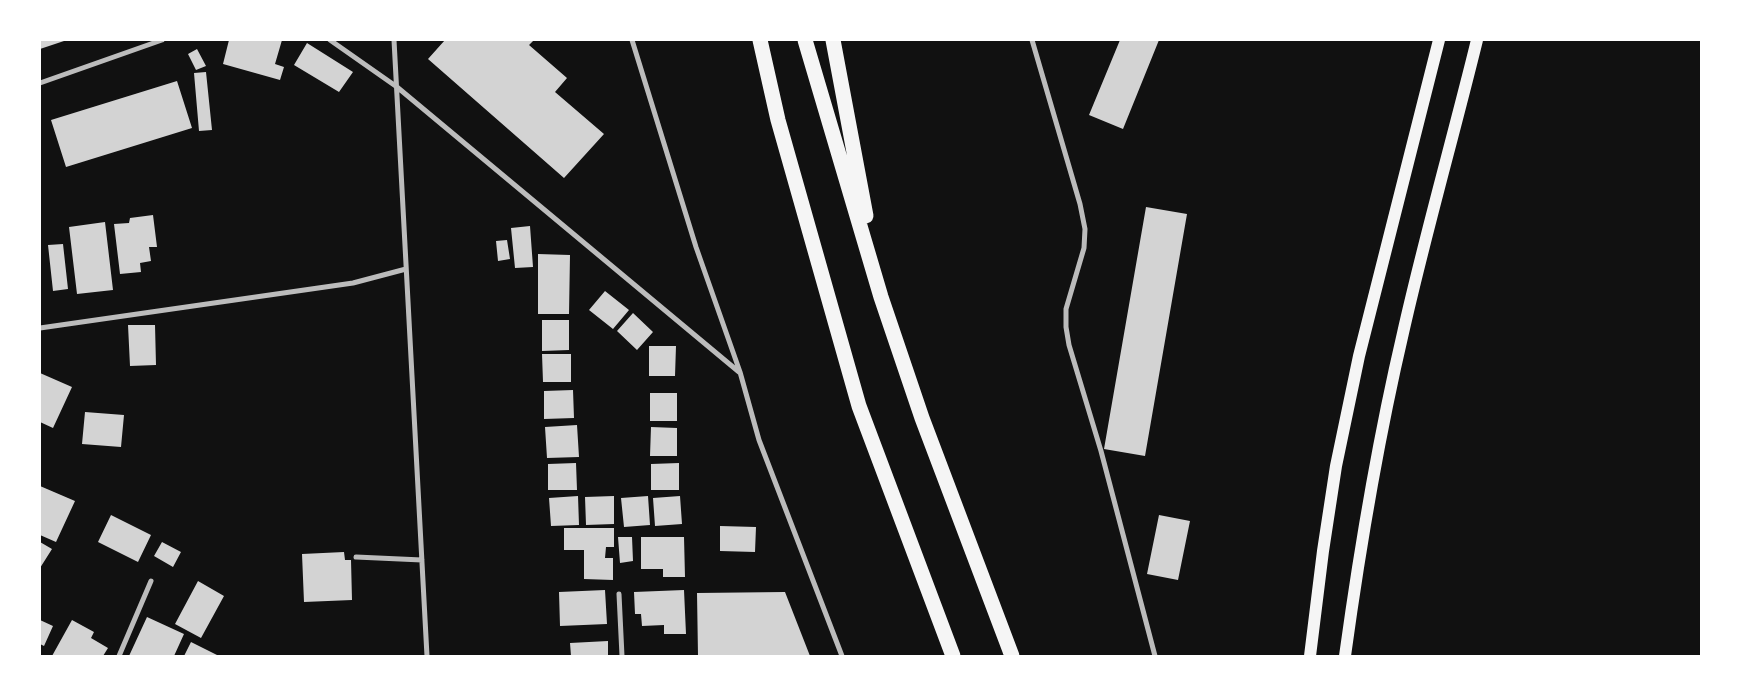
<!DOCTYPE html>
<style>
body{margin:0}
#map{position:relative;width:1741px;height:696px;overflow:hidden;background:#111;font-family:Poppins,sans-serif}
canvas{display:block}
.frame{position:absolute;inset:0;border:41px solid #fff;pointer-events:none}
</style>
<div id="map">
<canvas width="1741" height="696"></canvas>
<div class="frame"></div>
</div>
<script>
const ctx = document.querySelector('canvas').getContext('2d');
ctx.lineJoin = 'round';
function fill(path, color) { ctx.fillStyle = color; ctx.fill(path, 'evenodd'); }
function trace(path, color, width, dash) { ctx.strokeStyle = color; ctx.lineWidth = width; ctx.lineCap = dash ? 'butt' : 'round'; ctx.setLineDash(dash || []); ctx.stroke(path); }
fill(new Path2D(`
 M 40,40 L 67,40 L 40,49 Z
 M 229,40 L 282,40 L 275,64 L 284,67 L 280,80 L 223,64 Z
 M 445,40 L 534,40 L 529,45 L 567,78 L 555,92 L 604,134 L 564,178 L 428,59 Z
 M 1120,40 L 1159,40 L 1123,129 L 1089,115 Z
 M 307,43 L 353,72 L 339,92 L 294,65 Z
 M 197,49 L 206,66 L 196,70 L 188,54 Z
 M 206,72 L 212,130 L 199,131 L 194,73 Z
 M 177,81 L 192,128 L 66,167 L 51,120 Z
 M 1146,207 L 1187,214 L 1145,456 L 1104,449 Z
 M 153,215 L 157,247 L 149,247 L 151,261 L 140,263 L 141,272 L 120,274 L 114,224 L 129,223 L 130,218 Z
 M 105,222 L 113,290 L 77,294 L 69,227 Z
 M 530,226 L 533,267 L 515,268 L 511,228 Z
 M 507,240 L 510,259 L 498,261 L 496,241 Z
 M 63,244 L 68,289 L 53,291 L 48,245 Z
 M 538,254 L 570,255 L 569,314 L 538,314 Z
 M 605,291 L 629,310 L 613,329 L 589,310 Z
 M 633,313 L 653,332 L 637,350 L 617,331 Z
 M 542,320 L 569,320 L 569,350 L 542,351 Z
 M 128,325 L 155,325 L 156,365 L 130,366 Z
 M 649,346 L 676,346 L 675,376 L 649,376 Z
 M 542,354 L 571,354 L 571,382 L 543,382 Z
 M 40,373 L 72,387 L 53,428 L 40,422 Z
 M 573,390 L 574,418 L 544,419 L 544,391 Z
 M 650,393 L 677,393 L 677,421 L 650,421 Z
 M 85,412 L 124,415 L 121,447 L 82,444 Z
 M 577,425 L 579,457 L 547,458 L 545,427 Z
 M 651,427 L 677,428 L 677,456 L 650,456 Z
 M 576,463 L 577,490 L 548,490 L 548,464 Z
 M 679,463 L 679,490 L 651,490 L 651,464 Z
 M 40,486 L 75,501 L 56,542 L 40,535 Z
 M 578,496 L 579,525 L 551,526 L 549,498 Z
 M 614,496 L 614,524 L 586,525 L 585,497 Z
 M 648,496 L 650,525 L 624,527 L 621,498 Z
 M 680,496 L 682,524 L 655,526 L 653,498 Z
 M 111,515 L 151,535 L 138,562 L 98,542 Z
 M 1159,515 L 1190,521 L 1178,580 L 1147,574 Z
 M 720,526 L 756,527 L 755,552 L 720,551 Z
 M 564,528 L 614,528 L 614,547 L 606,547 L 605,558 L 613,558 L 613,580 L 584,579 L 584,550 L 564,550 Z
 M 618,537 L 632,537 L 633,561 L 620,563 Z
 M 641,537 L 684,537 L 685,577 L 663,577 L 663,569 L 641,569 Z
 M 40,542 L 52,549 L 40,568 Z
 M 162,542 L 181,552 L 173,567 L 154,556 Z
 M 344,552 L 345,560 L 351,560 L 352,600 L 304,602 L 302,554 Z
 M 198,581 L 224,596 L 201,638 L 175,624 Z
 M 605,590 L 607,624 L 560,626 L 559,592 Z
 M 684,590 L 686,634 L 664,634 L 664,625 L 642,626 L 641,614 L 635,614 L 634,592 Z
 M 785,592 L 810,656 L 698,656 L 697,593 Z
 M 147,617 L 184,634 L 174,656 L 129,656 Z
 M 40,620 L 53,626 L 44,646 L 40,644 Z
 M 72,620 L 94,632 L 91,638 L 108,648 L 103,656 L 52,656 Z
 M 608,641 L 608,656 L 571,656 L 570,643 Z
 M 191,642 L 219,656 L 184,656 Z`), '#d3d3d3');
trace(new Path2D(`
 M 330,40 L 397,87 L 739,372
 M 394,40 L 427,656
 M 632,40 L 696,247 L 740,372 L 759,440 L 842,656
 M 1032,40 L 1080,204 L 1085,229 L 1084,248 L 1066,309 L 1066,327 L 1069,345 L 1101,451 L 1155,656
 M 40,83 L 162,40
 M 40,328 L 353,283 L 406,269
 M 356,557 L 422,560
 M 619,594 L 622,656
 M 119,656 L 151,581`), '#bcbcbc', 5);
trace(new Path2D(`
 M 1310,656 L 1323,551 L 1336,466 L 1359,356 L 1439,40
 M 1345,656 C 1360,547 1378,440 1403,333 C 1425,235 1453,138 1477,40`), '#f5f5f5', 12);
trace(new Path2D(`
 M 760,40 L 778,120 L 859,406 L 953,656
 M 805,40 L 881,297 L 922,418 L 1012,656
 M 833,40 L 866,216`), '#f5f5f5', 15);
</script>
